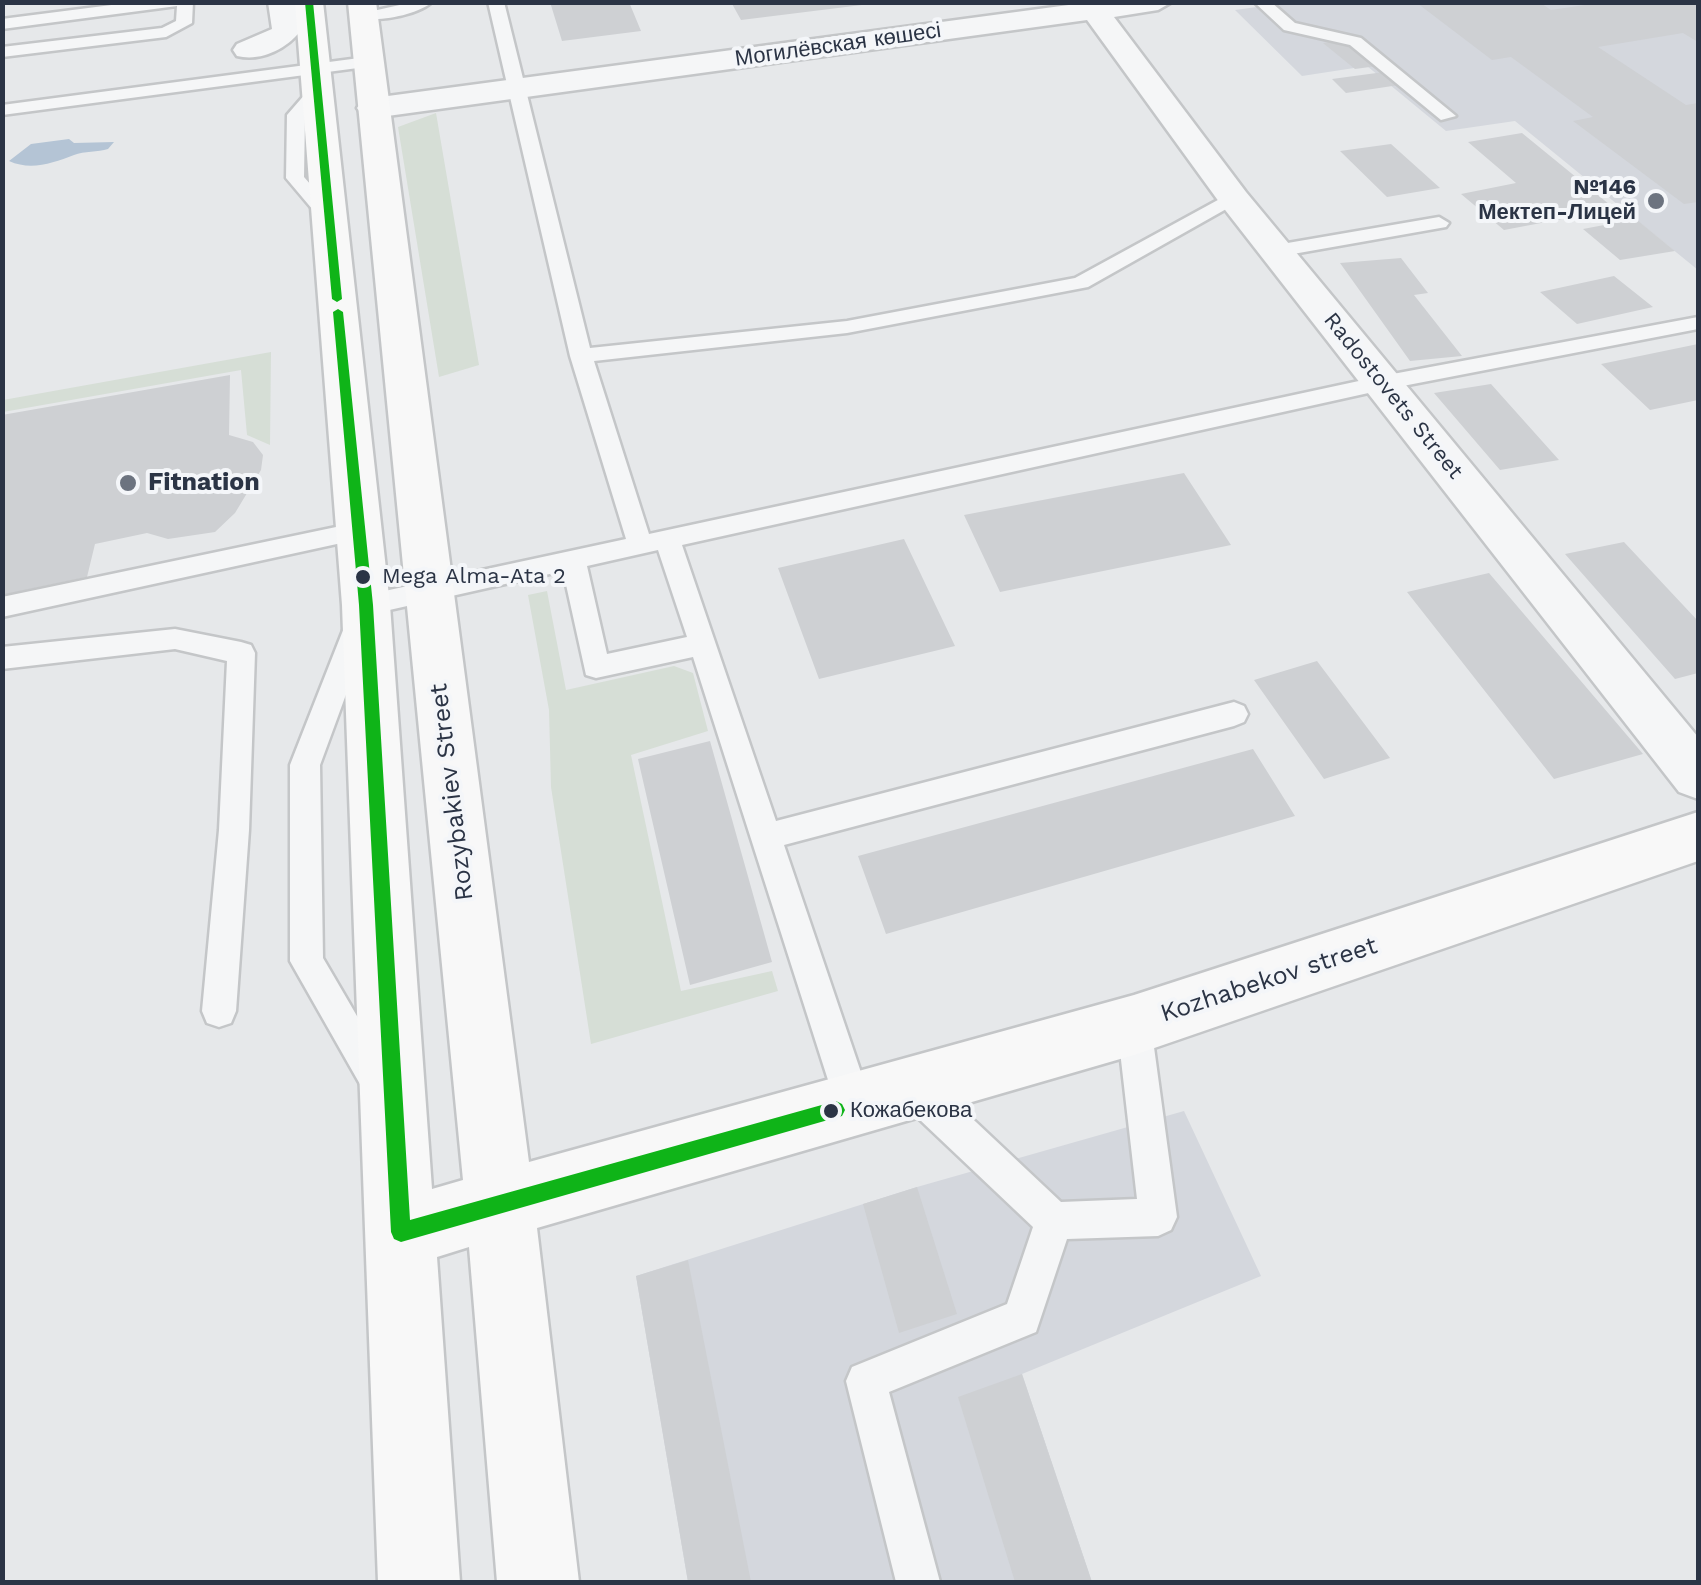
<!DOCTYPE html>
<meta charset="utf-8">
<style>
body{margin:0}
#map{position:relative;width:1701px;height:1585px;overflow:hidden;background:#e6e8ea;font-family:"Work Sans",sans-serif}
canvas{display:block}
.frame{position:absolute;inset:0;border:5px solid #2b3445;pointer-events:none}
</style>
<div id="map">
<canvas width="1701" height="1585"></canvas>
<div class="frame"></div>
</div>
<script>
const ctx = document.querySelector('canvas').getContext('2d');
ctx.lineJoin = 'round';
function fill(path, color) { ctx.fillStyle = color; ctx.fill(path, 'evenodd'); }
function trace(path, color, width, dash) { ctx.strokeStyle = color; ctx.lineWidth = width; ctx.lineCap = dash ? 'butt' : 'round'; ctx.setLineDash(dash || []); ctx.stroke(path); }
function drawText(font, color, halo, rows, align = 'center') {
  ctx.font = font + ' "Work Sans",sans-serif'; ctx.lineWidth = 8; ctx.setLineDash([]); ctx.textBaseline = 'middle'; ctx.strokeStyle = halo; ctx.fillStyle = color; for (const [text, x, y, turn = 0] of rows) {
    ctx.save(); ctx.translate(x, y); ctx.rotate((+turn || 0) * Math.PI / 180); ctx.textAlign = isNaN(turn) ? turn : align; if (halo) ctx.strokeText(text, 0, 0); ctx.fillText(text, 0, 0); ctx.restore();
  }
}
fill(new Path2D(`
 M 1293,2 L 1698,3 L 1698,270 L 1515,121 L 1446,131 L 1367,66 L 1302,76 L 1235,10 Z
 M 1184,1111 L 1261,1276 L 1022,1374 L 1092,1582 L 688,1582 L 636,1276 L 917,1187 Z`), '#d4d7dd');
fill(new Path2D(`
 M 436,113 L 479,365 L 439,377 L 398,127 Z
 M 271,352 L 270,445 L 247,435 L 241,370 L 3,412 L 3,400 Z
 M 547,591 L 566,690 L 674,666 L 693,673 L 708,731 L 631,755 L 681,991 L 772,971 L 778,991 L 591,1044 L 551,787 L 549,710 L 528,595 Z`), '#d6ded6');
fill(new Path2D(`
 M 69,139 L 74,143 L 114,142 L 108,149 C 98,152 84,151 74,155 C 53,163 31,171 9,161 L 31,144 Z`), '#b4c4d5');
fill(new Path2D(`
 M 550,2 L 629,2 L 641,31 L 562,41 Z
 M 731,2 L 862,2 L 862,5 L 741,20 Z
 M 1539,2 L 1551,10 L 1605,2 L 1698,2 L 1698,42 L 1683,33 L 1598,47 L 1686,105 L 1698,103 L 1698,202 L 1684,204 L 1573,121 L 1593,117 L 1511,57 L 1492,60 L 1417,3 Z
 M 1344,40 L 1377,66 L 1355,69 L 1323,43 Z
 M 1384,72 L 1399,85 L 1346,93 L 1332,79 Z
 M 1522,133 L 1615,209 L 1504,230 L 1461,194 L 1516,183 L 1468,142 Z
 M 1391,144 L 1440,188 L 1387,197 L 1340,151 Z
 M 1636,219 L 1675,251 L 1620,260 L 1583,229 Z
 M 1401,258 L 1428,293 L 1414,295 L 1462,356 L 1410,361 L 1340,263 Z
 M 1614,276 L 1653,307 L 1577,324 L 1540,292 Z
 M 1698,344 L 1698,400 L 1650,410 L 1601,364 Z
 M 230,375 L 229,435 L 253,442 L 263,455 L 261,470 L 235,513 L 215,532 L 168,539 L 147,533 L 95,544 L 87,577 L 2,595 L 2,415 Z
 M 1491,384 L 1559,460 L 1500,470 L 1434,393 Z
 M 1184,473 L 1231,545 L 1000,592 L 964,515 Z
 M 904,539 L 955,646 L 819,679 L 778,568 Z
 M 1624,542 L 1698,621 L 1698,673 L 1675,679 L 1565,554 Z
 M 1489,573 L 1643,754 L 1554,779 L 1407,592 Z
 M 1317,661 L 1390,758 L 1324,779 L 1254,680 Z
 M 710,741 L 772,962 L 690,985 L 638,759 Z
 M 1253,749 L 1295,816 L 886,934 L 858,856 Z
 M 917,1187 L 957,1314 L 899,1333 L 863,1204 Z
 M 688,1260 L 751,1582 L 688,1582 L 636,1276 Z
 M 1022,1374 L 1092,1582 L 1015,1582 L 958,1397 Z`), '#ced0d3');
const lane = new Path2D(`
 M 135,2 L 193,2 L 192,23 L 166,37 L 2,57 L 2,47 L 162,28 L 176,21 L 177,6 L 2,29 L 2,19 Z
 M 413,2 L 432,2 C 418,15 370,25 355,15 Z
 M 488,2 L 504,2 L 590,348 L 847,321 L 1075,278 L 1227,195 L 1241,195 L 1244,199 L 1088,287 L 847,333 L 594,361 L 649,534 L 1382,376 L 1698,317 L 1698,329 L 1382,390 L 682,545 L 776,821 L 1234,702 L 1244,706 L 1248,714 L 1244,722 L 1234,726 L 784,845 L 872,1105 L 867,1118 L 854,1123 L 841,1118 L 836,1105 L 693,657 L 596,678 L 586,675 L 563,571 L 376,613 L 320,765 L 323,958 L 395,1081 L 389,1093 L 377,1099 L 365,1093 L 290,961 L 290,765 L 353,605 L 357,598 L 366,595 L 626,539 L 570,356 ZM 658,550 L 687,637 L 607,654 L 587,566 Z
 M 1254,2 L 1271,2 L 1295,23 L 1361,38 L 1456,116 L 1441,120 L 1350,45 L 1284,30 Z
 M 367,57 L 375,62 L 373,66 L 2,115 L 2,105 Z
 M 319,84 L 328,89 L 305,116 L 304,177 L 341,219 L 331,225 L 324,223 L 286,178 L 287,115 L 313,85 Z
 M 1439,217 L 1449,223 L 1446,227 L 1276,257 L 1266,251 L 1276,245 Z
 M 360,522 L 369,525 L 373,531 L 369,537 L 2,617 L 2,597 Z
 M 175,629 L 241,642 L 251,645 L 255,653 L 249,830 L 236,1011 L 231,1023 L 219,1027 L 207,1023 L 202,1011 L 219,830 L 227,661 L 175,649 L 2,669 L 2,647 Z
 M 1134,1008 L 1146,1013 L 1151,1025 L 1177,1217 L 1171,1230 L 1158,1236 L 1067,1239 L 1036,1332 L 889,1392 L 940,1582 L 896,1582 L 846,1381 L 852,1367 L 1007,1304 L 1033,1227 L 900,1101 L 895,1088 L 900,1075 L 913,1070 L 926,1075 L 1061,1202 L 1137,1199 L 1117,1025 L 1122,1013 Z`);
const street = new Path2D(`
 M 268,2 L 296,2 L 302,29 C 288,48 262,62 237,56 L 233,50 L 237,44 L 272,29 Z
 M 1091,2 L 1172,2 L 1158,10 L 1114,17 L 1246,192 L 1698,737 L 1698,799 L 1679,792 L 1222,206 L 1087,20 L 373,118 L 362,115 L 357,108 L 362,101 L 373,98 Z`);
const secondary = new Path2D(`
 M 295,2 L 323,2 L 390,605 L 432,1189 L 463,1180 L 348,2 L 376,2 L 529,1162 L 1134,995 L 1698,812 L 1698,861 L 1134,1055 L 537,1228 L 579,1582 L 497,1582 L 469,1247 L 437,1257 L 460,1582 L 378,1582 L 342,605 Z`);
trace(lane, '#c4c6c8', 5);
trace(street, '#c4c6c8', 5);
trace(secondary, '#c4c6c8', 5);
fill(lane, '#f5f6f7');
fill(street, '#f5f6f7');
fill(secondary, '#f8f8f8');
fill(new Path2D(`
 M 305,2 L 313,2 L 342,299 L 337,302 L 332,299 Z
 M 338,309 L 343,312 L 373,605 L 410,1220 L 836,1101 L 842,1104 L 845,1110 L 842,1116 L 401,1242 L 394,1239 L 391,1232 L 359,605 L 333,312 Z`), '#0fb418');
for (const [x, y, r, color] of [
 [1656,201,10,"#6c737f"],
 [128,483,10,"#6c737f"],
 [363,577,9,"#2b3445"],
 [831,1111,9,"#2b3445"]
]) { const dot = new Path2D(); dot.arc(x, y, r, 0, 2 * Math.PI); ctx.fillStyle = color; ctx.fill(dot); trace(dot, '#f4f6f9', 4); }
drawText('22px', '#2b3445', '#f4f6f9', [
 ["Могилёвская көшесі",838,45,-8],
 ["Radostovets Street",1393,396,51]
]);
drawText('bold 22px', '#2b3445', '#f4f6f9', [
 ["№146",1636,188],
 ["Мектеп-Лицей",1636,213]
], 'right');
drawText('22px', '#2b3445', '#f4f6f9', [
 ["Mega Alma-Ata 2",382,577],
 ["Кожабекова",850,1111]
], 'left');
drawText('bold 25px', '#2b3445', '#f4f6f9', [
 ["Fitnation",148,483]
], 'left');
drawText('25px', '#2b3445', '#f4f6f9', [
 ["Rozybakiev Street",452,792,-97],
 ["Kozhabekov street",1269,980,-18]
]);
</script>
